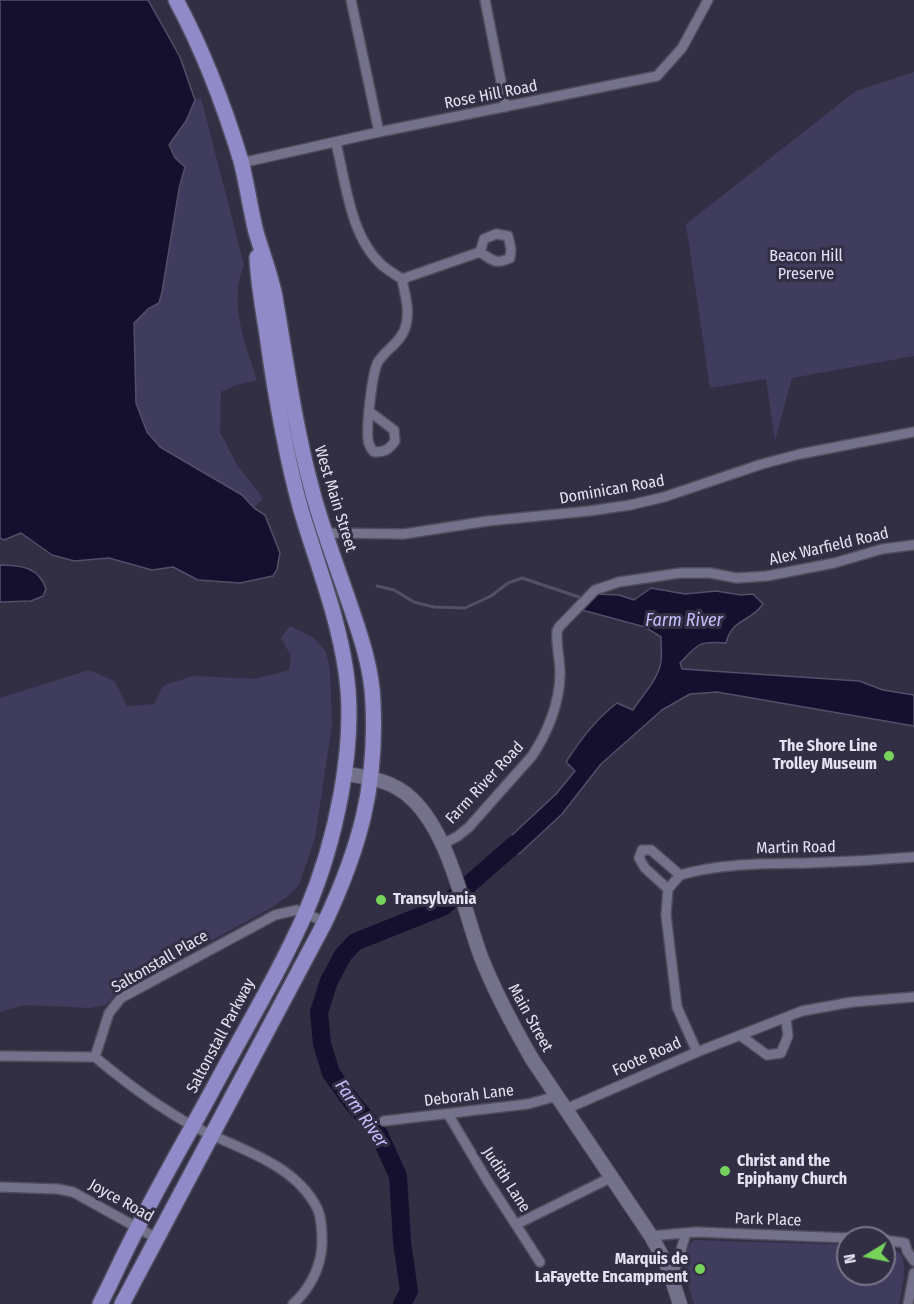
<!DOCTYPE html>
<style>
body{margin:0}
#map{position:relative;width:914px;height:1304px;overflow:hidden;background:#322f44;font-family:"Fira Sans Condensed",sans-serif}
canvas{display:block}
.north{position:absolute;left:836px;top:1226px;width:60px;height:60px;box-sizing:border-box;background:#322f44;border:2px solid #797789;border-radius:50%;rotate:260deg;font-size:16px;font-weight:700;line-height:24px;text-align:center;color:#e3e2f0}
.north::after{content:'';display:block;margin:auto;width:21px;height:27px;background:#76d25a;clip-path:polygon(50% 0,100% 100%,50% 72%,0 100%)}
</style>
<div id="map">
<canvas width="914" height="1304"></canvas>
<div class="north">N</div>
</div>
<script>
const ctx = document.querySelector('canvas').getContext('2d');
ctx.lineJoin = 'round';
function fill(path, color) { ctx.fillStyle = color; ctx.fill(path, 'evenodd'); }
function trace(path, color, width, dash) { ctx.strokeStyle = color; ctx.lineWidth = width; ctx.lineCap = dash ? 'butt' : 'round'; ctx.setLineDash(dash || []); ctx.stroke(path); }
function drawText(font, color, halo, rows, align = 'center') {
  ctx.font = font + ' "Fira Sans Condensed",sans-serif'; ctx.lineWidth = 6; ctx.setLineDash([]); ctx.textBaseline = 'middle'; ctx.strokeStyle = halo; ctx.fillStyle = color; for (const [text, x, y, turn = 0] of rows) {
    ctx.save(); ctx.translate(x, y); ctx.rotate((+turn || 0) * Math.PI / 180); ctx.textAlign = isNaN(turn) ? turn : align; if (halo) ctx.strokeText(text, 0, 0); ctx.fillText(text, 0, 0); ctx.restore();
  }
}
fill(new Path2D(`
 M 914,72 L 914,356 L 792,378 L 775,441 L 766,379 L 710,388 L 686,224 L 856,91 Z
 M 201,98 L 244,265 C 228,303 245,343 257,380 L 236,385 L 221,392 L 220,432 L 237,465 L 263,498 L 254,508 L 242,495 L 160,447 L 147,432 L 136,403 L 134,323 L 148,309 L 159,303 L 179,189 L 185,168 L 175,158 L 169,145 L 186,121 L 195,100 Z
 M 290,626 L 314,638 L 326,652 L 330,671 L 332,725 L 315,838 L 299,885 L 287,897 L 274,906 L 118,992 L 105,1005 L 90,1008 L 25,1005 L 0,1012 L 0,698 L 89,670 L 114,681 L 127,706 L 154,704 L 164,685 L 194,676 L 255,679 L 289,670 L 291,656 L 281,638 Z
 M 694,1240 L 848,1245 L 848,1274 L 884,1274 L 884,1246 C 914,1248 903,1283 899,1304 L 694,1304 C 688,1282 676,1258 694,1240 Z`), '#403c5e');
const water = new Path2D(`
 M 0,0 L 148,0 L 180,57 L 195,100 L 186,121 L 169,145 L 175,158 L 185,167 L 179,189 L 162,292 L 159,303 L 148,309 L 134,323 L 136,403 L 147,432 L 160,447 L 242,495 L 254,508 L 265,515 L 280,553 L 277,569 L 273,576 L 240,583 L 198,580 L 173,567 L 152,570 L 109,558 L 74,561 L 52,555 L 21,533 L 4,540 L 0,538 Z
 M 0,565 C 21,565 39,567 46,589 L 43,596 L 31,601 L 0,602 Z
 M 651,588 L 685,594 L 716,591 L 741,595 L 753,594 L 763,604 C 750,623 732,618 726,643 C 698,641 699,643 680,663 L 682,669 L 859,681 L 883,690 L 914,695 L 914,726 L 717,692 L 690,694 L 662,710 L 601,764 L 562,814 L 519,854 L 512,835 L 556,794 L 575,771 L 566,762 C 580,740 596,719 617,703 L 633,710 C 642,695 659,679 661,661 C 662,653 661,645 661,637 L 645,627 L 582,610 L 595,594 L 619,595 L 634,600 Z`);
fill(water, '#16102f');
trace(water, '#544f69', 1.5);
trace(new Path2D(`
 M 377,586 L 394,590 L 414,602 L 434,607 L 465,608 L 491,596 L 508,583 L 522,578 L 585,599`), '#544f69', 3);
trace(new Path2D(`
 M 402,1304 L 409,1291 L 402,1242 L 398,1176 L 379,1134 L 351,1101 L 331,1073 L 322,1044 L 319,1012 L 329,981 L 343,955 L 355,942 L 443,907 L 515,844`), '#16102f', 18);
const minor = new Path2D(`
 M 351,0 L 379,132
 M 485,0 L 506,107
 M 336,143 C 346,183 350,237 383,266 C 389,271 396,275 402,279 L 480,252 L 484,239 L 496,234 L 508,236 L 511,249 L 510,258 C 496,265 492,260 480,252
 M 241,163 L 379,132 L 657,76 L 682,48 L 708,0
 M 370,412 L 394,430 L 395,441 C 389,450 384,452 374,452 C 372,450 370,447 369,444 C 365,433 372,373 378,362 C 386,349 402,342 406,325 C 410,310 405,295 402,279
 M 323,533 L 404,534 L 488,521 L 589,511 L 630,505 L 664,497 L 762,464 L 800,454 L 914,432
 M 443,844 L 458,836 L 469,827 L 532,756 C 548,732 560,702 560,673 C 560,659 556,645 557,631 L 559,627 L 595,590 L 619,582 L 680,573 L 710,573 L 737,578 L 767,576 L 834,563 L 882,549 L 914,545
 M 680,875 C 722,863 765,864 808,863 C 844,862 879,860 914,857
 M 668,889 L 645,868 L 639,858 L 642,850 L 651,850 L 680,875 L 668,889 L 666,915 L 677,1007 L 697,1052
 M 741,1036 L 767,1055 L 781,1053 L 788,1036 L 786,1019
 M 0,1056 L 95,1057
 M 95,1057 C 125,1082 158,1107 193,1126 C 235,1148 294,1162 317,1208 C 322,1218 322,1233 322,1244 C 321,1267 310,1289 293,1304
 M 95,1057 L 109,1013 L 121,998 L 275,915 L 297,910 L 325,922
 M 566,1109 L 697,1052 L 802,1011 L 852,1002 L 914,997
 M 448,1114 L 487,1180 L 540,1262
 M 384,1121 L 528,1104 L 557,1096
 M 0,1187 L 58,1189 L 73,1192 L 156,1238
 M 517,1224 L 612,1177
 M 651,1236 L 696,1232 L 850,1238
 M 884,1240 L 905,1243 L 907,1251 L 914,1261
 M 672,1277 L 679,1257 L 686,1233
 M 908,1304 L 914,1273`);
const secondary = new Path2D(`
 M 345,774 C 369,777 394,781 412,799 C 450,835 463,908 481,957 C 495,992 513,1026 532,1059 L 651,1236 L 667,1265 L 680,1304`);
const primary = new Path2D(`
 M 100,1304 C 113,1279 124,1253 137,1229 C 163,1177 193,1127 220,1076 C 249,1022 281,969 306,912 C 335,844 357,746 346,672 C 338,616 317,564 301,510 C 285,453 275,393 267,335 C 263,309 258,283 257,257
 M 122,1304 L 325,922 C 360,847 377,786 373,703 C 372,669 361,637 350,605 C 337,566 321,526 311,486 C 294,423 286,360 275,297 C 271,275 262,253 256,232 C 250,208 247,184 241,161 C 224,105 204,52 176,0`);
trace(minor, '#4e4c5d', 12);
trace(secondary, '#4e4c5d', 16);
trace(primary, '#4e4c5d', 18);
trace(minor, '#74728a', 9);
trace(secondary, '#74728a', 14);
trace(primary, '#918ac8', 15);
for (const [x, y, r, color] of [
 [889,756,6,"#76d25a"],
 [381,900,6,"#76d25a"],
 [725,1171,6,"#76d25a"],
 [700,1269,6,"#76d25a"]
]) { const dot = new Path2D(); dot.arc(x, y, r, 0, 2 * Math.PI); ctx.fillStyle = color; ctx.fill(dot); trace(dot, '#322f44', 2); }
drawText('16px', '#e3e2f0', '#322f44', [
 ["Rose Hill Road",491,95,-11],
 ["Dominican Road",612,490,-10],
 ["West Main Street",335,499,73],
 ["Alex Warfield Road",829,547,-13],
 ["Farm River Road",485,783,-47],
 ["Martin Road",796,848,-1],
 ["Saltonstall Place",160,962,-30],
 ["Main Street",530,1018,61],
 ["Saltonstall Parkway",221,1036,-62],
 ["Foote Road",647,1057,-24],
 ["Deborah Lane",469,1096,-7],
 ["Judith Lane",506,1180,57],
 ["Joyce Road",121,1201,29],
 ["Park Place",768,1220,2]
]);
drawText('16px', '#e2e0fa', '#322f44', [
 ["Beacon Hill",806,257],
 ["Preserve",806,275]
]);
drawText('bold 16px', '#e3e2f0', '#322f44', [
 ["The Shore Line",877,747],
 ["Trolley Museum",877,765],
 ["Transylvania",393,900,"left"],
 ["Christ and the",737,1162,"left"],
 ["Epiphany Church",737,1180,"left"],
 ["Marquis de",688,1260],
 ["LaFayette Encampment",688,1278]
], 'right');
drawText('italic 18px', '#c4befe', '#322f44', [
 ["Farm River",684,621],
 ["Farm River",361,1114,55]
]);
</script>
